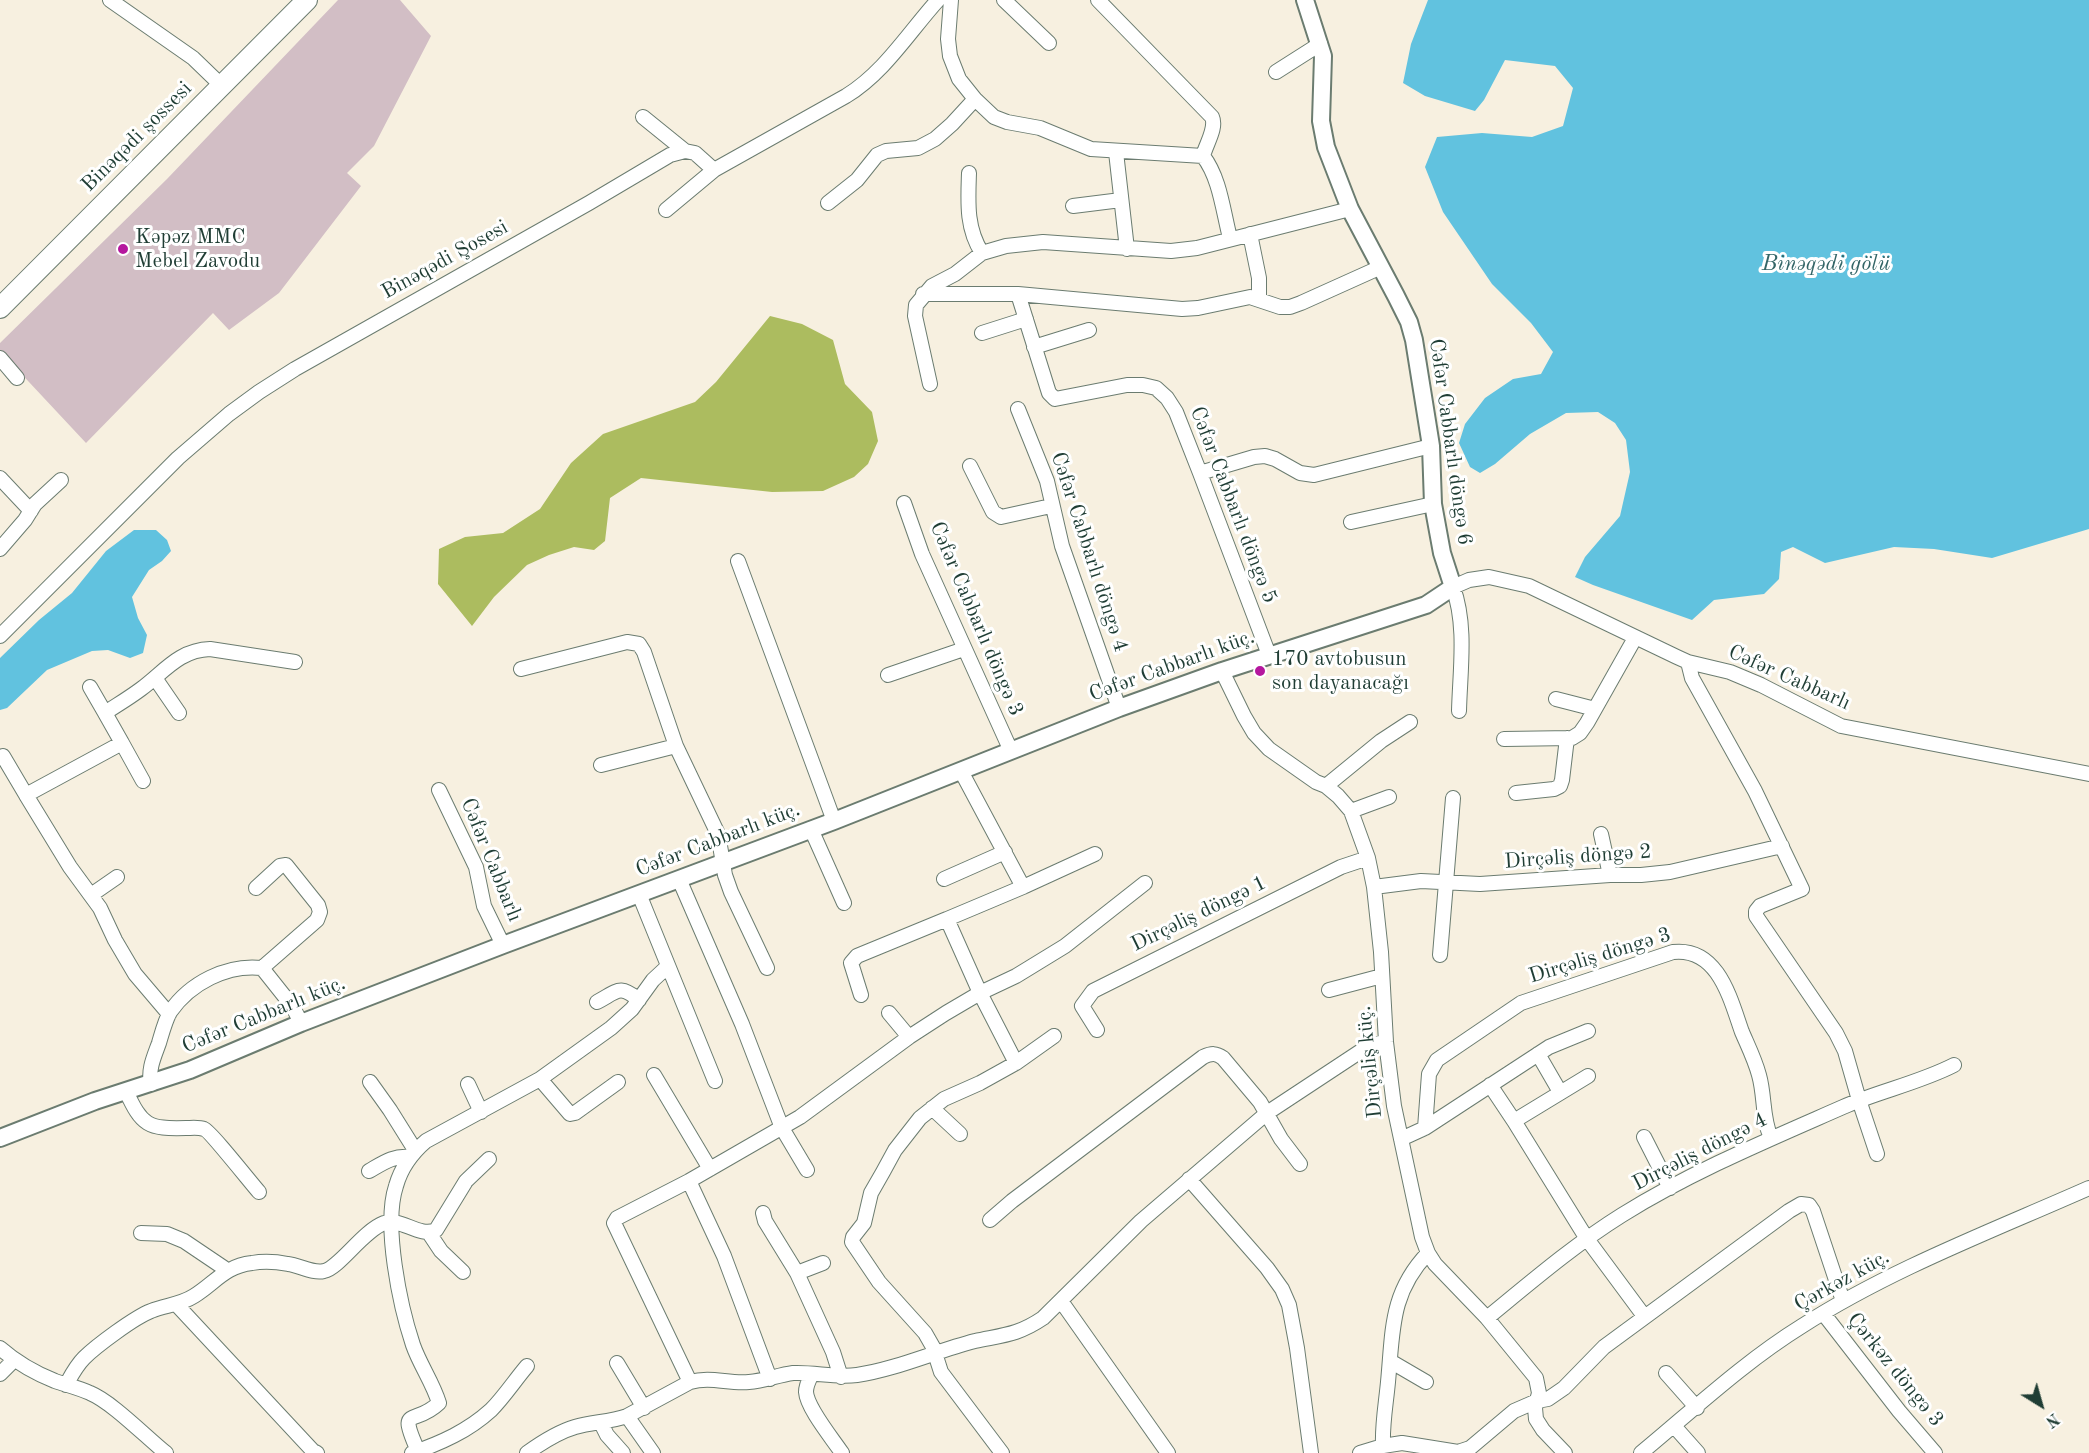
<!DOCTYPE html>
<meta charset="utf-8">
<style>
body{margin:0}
#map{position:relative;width:2089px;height:1453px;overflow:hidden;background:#f7f0e0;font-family:"Old Standard TT",serif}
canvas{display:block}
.north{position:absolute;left:2011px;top:1375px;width:60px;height:60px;-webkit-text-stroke:4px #fff;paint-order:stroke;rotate:143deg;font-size:16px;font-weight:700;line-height:24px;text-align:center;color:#1f3d34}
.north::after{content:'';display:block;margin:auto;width:21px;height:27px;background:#1f3d34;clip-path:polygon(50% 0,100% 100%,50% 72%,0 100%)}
</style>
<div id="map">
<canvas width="2089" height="1453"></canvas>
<div class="north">N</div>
</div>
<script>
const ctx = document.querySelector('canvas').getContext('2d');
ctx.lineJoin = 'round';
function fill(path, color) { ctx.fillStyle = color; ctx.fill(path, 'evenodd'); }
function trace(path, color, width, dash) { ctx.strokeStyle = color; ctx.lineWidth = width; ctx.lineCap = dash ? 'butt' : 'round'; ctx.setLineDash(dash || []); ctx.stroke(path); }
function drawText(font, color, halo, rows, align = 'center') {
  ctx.font = font + ' "Old Standard TT",serif'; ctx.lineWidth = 6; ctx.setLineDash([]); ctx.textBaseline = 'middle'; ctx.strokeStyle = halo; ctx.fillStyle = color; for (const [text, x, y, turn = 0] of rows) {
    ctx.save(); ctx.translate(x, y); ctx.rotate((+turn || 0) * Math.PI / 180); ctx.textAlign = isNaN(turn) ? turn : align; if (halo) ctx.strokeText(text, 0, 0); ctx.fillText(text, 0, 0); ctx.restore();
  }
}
fill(new Path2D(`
 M 338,0 L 400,0 L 431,36 L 374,146 L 347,173 L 361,186 L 279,293 L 229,330 L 213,313 L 86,443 L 0,351 L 0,343 L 167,179 Z`), '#d2bec5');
fill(new Path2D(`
 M 770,316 L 802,324 L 833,340 L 845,384 L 872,412 L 878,441 L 868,464 L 854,477 L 823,491 L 772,492 L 641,478 L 610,498 L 605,541 L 594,550 L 574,547 L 549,555 L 527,565 L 494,597 L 472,626 L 438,584 L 439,549 L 465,537 L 503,533 L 540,509 L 571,463 L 603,434 L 695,402 L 716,382 Z`), '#acbc5f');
fill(new Path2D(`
 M 1428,0 L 2089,0 L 2089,529 L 1992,558 L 1934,549 L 1894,547 L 1825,563 L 1793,547 L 1781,552 L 1779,579 L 1764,594 L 1714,600 L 1692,620 L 1593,585 L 1575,577 L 1585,557 L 1620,516 L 1630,472 L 1626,440 L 1615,423 L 1598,412 L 1566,413 L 1530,434 L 1495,464 L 1480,473 L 1470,467 L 1459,443 L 1465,424 L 1485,398 L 1513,379 L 1541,374 L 1553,352 L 1531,323 L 1492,284 L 1443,212 L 1425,167 L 1437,137 L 1482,133 L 1532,137 L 1563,126 L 1573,88 L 1555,66 L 1505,60 L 1484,100 L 1475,111 L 1425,96 L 1403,83 L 1411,44 Z
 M 134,530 L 156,530 L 167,540 L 171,551 L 162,561 L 149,570 L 132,597 L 138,618 L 147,635 L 143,653 L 130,658 L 108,650 L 92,651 L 47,670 L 7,708 L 0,710 L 0,658 L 39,620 L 72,593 L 106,551 Z`), '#61c2df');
const minor = new Path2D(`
 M 110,0 L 193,58 L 222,86
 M 951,0 L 948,39 L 950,56 L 959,79 L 975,99 L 994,117 L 1007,122 L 1040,128 L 1091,149 L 1203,156 C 1220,178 1223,211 1230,238
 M 1004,0 L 1049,43
 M 1098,0 L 1212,117 C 1217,128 1206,144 1203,156
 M 1276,72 L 1320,44
 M 643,117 L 685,151
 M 1116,152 L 1127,249
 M 969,173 C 968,202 966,228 982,253
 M 828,203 L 857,180 L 877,155 L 886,151 L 918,148 L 935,139 L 952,124 L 975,99
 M 1073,206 L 1121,200
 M 666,210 L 714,170
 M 1250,234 L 1259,278 L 1259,299
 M 923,294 L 1018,294
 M 982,333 L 1026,319
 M 1034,347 L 1089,330
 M 0,358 L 17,378
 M 930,384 L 915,316 L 916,305 L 932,286 L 955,274 L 982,253 L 1006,246 L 1043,242 L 1171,251 L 1197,248 L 1350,209
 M 1018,409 L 1047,481 L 1062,546 L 1119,708
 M 970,466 L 993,512 L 1001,517 L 1051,506
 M 1200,473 L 1254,457 L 1265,456 L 1275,459 L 1300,473 L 1314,475 L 1431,446
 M 0,478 L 31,511
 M 904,503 L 922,554 L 1011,751
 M 1351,522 L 1433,504
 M 0,549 L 25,520 L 35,504 L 61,480
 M 738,561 L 834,821
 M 0,636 L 178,458 L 229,414 L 259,392 L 295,369 L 589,203 L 670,155 L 685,151 L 695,153 L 714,170 L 846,96 C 884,73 909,32 938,0
 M 1269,655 L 1200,473 L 1176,412 L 1167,398 L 1156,388 L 1143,385 L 1127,385 L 1055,399 L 1049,393 L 1018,294 L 1182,309 L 1198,308 L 1250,297 L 1280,307 L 1290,307 L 1301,303 L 1381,267
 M 1688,662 L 1692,678 L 1755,791 L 1802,889 L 1760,906 L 1756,911 L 1756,916 L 1836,1033 L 1845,1051 L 1859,1100 L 1877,1154
 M 521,669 L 627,642 L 639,644 L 644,652 L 676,746 L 718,834 L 725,875 L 731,892 L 767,968
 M 1222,671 L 1244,716 L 1254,733 L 1269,749 L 1316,782 L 1326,786 L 1338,796 L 1351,811 L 1368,858 L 1374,887 L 1381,952 L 1386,1042 L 1394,1106 L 1422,1237 L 1428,1253 L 1435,1264 L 1487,1318 L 1536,1378 L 1539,1393 L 1535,1408 L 1536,1419 L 1543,1430 L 1565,1453
 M 888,675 L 964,649
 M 155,678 L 179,713
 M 90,687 L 105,713
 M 1556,699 L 1595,709
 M 1459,711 C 1460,670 1467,626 1453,587 L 1469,580 L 1489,577 L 1529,586 L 1677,657 L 1688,662 L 1730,672 L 1761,685 L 1841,726 L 2089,774
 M 1504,739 L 1572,738 L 1580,733 L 1587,723 L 1635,638
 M 122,743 L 143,781
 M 3,756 L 26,795
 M 601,765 L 676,746
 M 961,771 L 1023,887 L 947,919 L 980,993 L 1016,1063 L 980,1083 L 944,1099 L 920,1118 L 895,1150 L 883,1172 L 871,1193 L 864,1223 L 853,1237 L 852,1242 L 879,1282 L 925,1333 L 933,1347 L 941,1372 L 1002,1453
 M 1326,786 L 1381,741 L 1410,722
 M 439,790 L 476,867 L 484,906 L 503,945
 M 1516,793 L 1554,789 L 1560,786 L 1562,780 L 1567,738
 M 1351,811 L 1389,797
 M 811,829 L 844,903
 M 1601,834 L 1610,875
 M 679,879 L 742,1024 L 782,1128 L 807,1170
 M 944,879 L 1005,852
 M 1023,887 L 1095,854
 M 1374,887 L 1421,881 L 1480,884 L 1610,875 L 1641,875 L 1670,872 L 1782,846
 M 639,894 L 715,1081
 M 91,895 L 117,877
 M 1440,955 L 1453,798
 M 262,968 L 293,1007 L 301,1023
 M 1329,990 L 1382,976
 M 861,995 L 851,963 L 857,956 L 947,919
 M 597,1002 C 618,991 619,984 639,1000
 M 889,1013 L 909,1037
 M 169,1014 L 135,974 L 115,940 L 100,908 L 70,867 L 26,795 L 122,743 L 105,713 C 117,705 129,698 141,689 C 164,672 179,650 210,649 L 295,662
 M 1097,1030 L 1082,1006 L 1093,991 L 1341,867 L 1368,858
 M 1538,1054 L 1560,1092
 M 1016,1063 L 1054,1036
 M 654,1075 L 710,1169
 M 540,1079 L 570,1114 L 575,1113 L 618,1082
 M 370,1082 L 390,1110 L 415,1150
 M 151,1084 C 148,1069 154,1057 159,1043 C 162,1033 165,1021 170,1012 C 190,983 227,964 262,968 L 317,920 L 320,912 L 318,905 L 286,865 L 280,866 L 256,888
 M 468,1084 L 481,1112
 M 1490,1085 L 1514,1121 L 1587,1239 L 1644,1316
 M 126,1091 C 142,1126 148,1129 186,1128 C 191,1128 199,1127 204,1129 C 210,1131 251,1183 259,1192
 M 932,1108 L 960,1134
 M 1514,1121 L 1588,1076
 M 1425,1128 L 1429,1074 L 1437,1060 L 1521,1003 L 1673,952 C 1718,947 1730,998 1742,1032 C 1748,1046 1755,1060 1759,1075 C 1765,1096 1762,1118 1771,1138
 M 1644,1137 L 1670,1188
 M 1401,1139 L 1425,1128 L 1549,1047 L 1588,1031
 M 369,1171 C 383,1163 394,1155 410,1157
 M 1189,1179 L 1267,1268 L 1282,1289 L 1289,1305 L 1297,1348 L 1311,1453
 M 689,1181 L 724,1256 L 770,1379
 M 763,1213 L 765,1221 L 797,1273 L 833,1352 L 841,1377
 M 990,1220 L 1012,1201 L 1203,1057 C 1212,1053 1216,1053 1223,1058 L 1260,1102 L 1281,1139 L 1300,1164
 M 141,1233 L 167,1234 L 184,1241 L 227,1270
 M 429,1233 L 441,1251 L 463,1272
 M 797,1273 L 823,1263
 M 1061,1301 L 1168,1453
 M 176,1304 L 313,1451 L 317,1453
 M 1823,1313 L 1899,1411 L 1935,1453
 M 1487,1318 C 1531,1282 1574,1245 1622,1215 C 1691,1172 1768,1140 1843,1107 C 1879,1091 1919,1083 1954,1065
 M 0,1348 C 16,1362 35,1373 55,1381 C 67,1385 79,1388 90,1393 C 112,1402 146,1437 166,1453
 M 1390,1361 L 1426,1382
 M 617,1363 L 644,1408
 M 1666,1373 L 1697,1408
 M 0,1374 L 14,1360
 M 812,1374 C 809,1380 806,1385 806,1392 C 807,1408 832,1438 842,1453
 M 690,1382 L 614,1223 L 617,1218 L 689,1181 L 800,1117 L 909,1037 L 946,1013 L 980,993 L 1016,976 L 1065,946 L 1145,883
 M 66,1385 C 71,1376 76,1366 84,1358 C 96,1346 135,1317 151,1311 C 165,1305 180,1305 194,1296 C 215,1283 225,1266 252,1263 C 263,1261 278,1262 288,1264 C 299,1265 313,1274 324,1271 C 339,1268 363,1231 384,1223 C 401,1217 419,1238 436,1230 L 466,1181 L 489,1159
 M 627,1416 L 653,1453
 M 601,1423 L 607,1435 L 623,1453
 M 1674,1426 L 1698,1453
 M 1383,1446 C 1382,1424 1386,1404 1388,1382 C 1393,1330 1390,1293 1428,1253
 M 418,1451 C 397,1404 414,1427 439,1403 C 433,1383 420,1365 413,1345 C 400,1306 383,1225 396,1186 C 401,1168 412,1153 426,1141 L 540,1079 L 611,1028 L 632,1009 L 653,980 L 667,967
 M 412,1453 C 441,1443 468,1431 491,1410 C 504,1397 515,1380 527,1366
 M 527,1453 C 541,1443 558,1432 575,1427 C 592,1422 610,1422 627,1416 L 690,1382 C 711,1376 728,1384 749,1382 C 764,1381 778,1375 793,1373 C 815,1372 835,1378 857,1375 C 897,1369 936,1351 975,1341 C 1003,1335 1018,1335 1043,1318 L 1141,1221 L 1267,1113 L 1364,1049 L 1375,1044 L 1386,1042
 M 1360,1453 L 1383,1446 L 1402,1443 L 1458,1452 L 1470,1448 L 1514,1411 L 1537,1401 L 1548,1399 L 1564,1388 L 1604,1347 L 1789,1211 L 1801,1204 L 1809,1205 L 1813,1211 L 1843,1301
 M 1641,1453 C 1693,1410 1744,1362 1802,1326 C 1891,1269 1992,1231 2089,1188`);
const tertiary = new Path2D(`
 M 0,1138 L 95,1101 L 190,1070 L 301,1023 L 503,945 L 834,821 L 1119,708 L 1222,671 L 1426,605 L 1453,587 L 1442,553 L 1433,504 L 1431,446 L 1414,340 L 1409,322 L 1396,296 L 1350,209 L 1326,147 L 1321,121 L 1323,56 L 1305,0`);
const secondary = new Path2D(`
 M 0,308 L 307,0`);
trace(minor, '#6b7c70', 16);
trace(tertiary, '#6b7c70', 20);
trace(secondary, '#6b7c70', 22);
trace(minor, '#fff', 14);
trace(tertiary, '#fff', 16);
trace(secondary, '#fff', 20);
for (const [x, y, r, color] of [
 [123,249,6,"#b5179e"],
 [1260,671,6,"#b5179e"]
]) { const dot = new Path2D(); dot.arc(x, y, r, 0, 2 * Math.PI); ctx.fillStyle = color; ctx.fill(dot); trace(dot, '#fff', 2); }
drawText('21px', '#1f3d34', '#fff', [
 ["Binəqədi şossesi",137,137,-45],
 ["Binəqədi Şosesi",445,260,-29],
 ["Cəfər Cabbarlı döngə 6",1450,442,82],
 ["Cəfər Cabbarlı döngə 5",1233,505,69],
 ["Cəfər Cabbarlı döngə 4",1089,552,72],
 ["Cəfər Cabbarlı döngə 3",976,619,67],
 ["Cəfər Cabbarlı küç.",1172,666,-20],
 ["Cəfər Cabbarlı",1789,678,24],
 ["Cəfər Cabbarlı küç.",718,840,-21],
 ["Dirçəliş döngə 2",1578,857,-4],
 ["Cəfər Cabbarlı",491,860,68],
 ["Dirçəliş döngə 1",1199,914,-26],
 ["Dirçəliş döngə 3",1600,956,-17],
 ["Cəfər Cabbarlı küç.",264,1015,-22],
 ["Dirçəliş küç.",1370,1062,-96],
 ["Dirçəliş döngə 4",1700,1152,-27],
 ["Çərkəz küç.",1842,1281,-29],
 ["Çərkəz döngə 3",1895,1370,51]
]);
drawText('21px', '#1f3d34', '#fff', [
 ["Kəpəz MMC",135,237],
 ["Mebel Zavodu",135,261],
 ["170 avtobusun",1272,659],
 ["son dayanacağı",1272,683]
], 'left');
drawText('italic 22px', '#336567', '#fff', [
 ["Binəqədi gölü",1826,264]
]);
</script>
